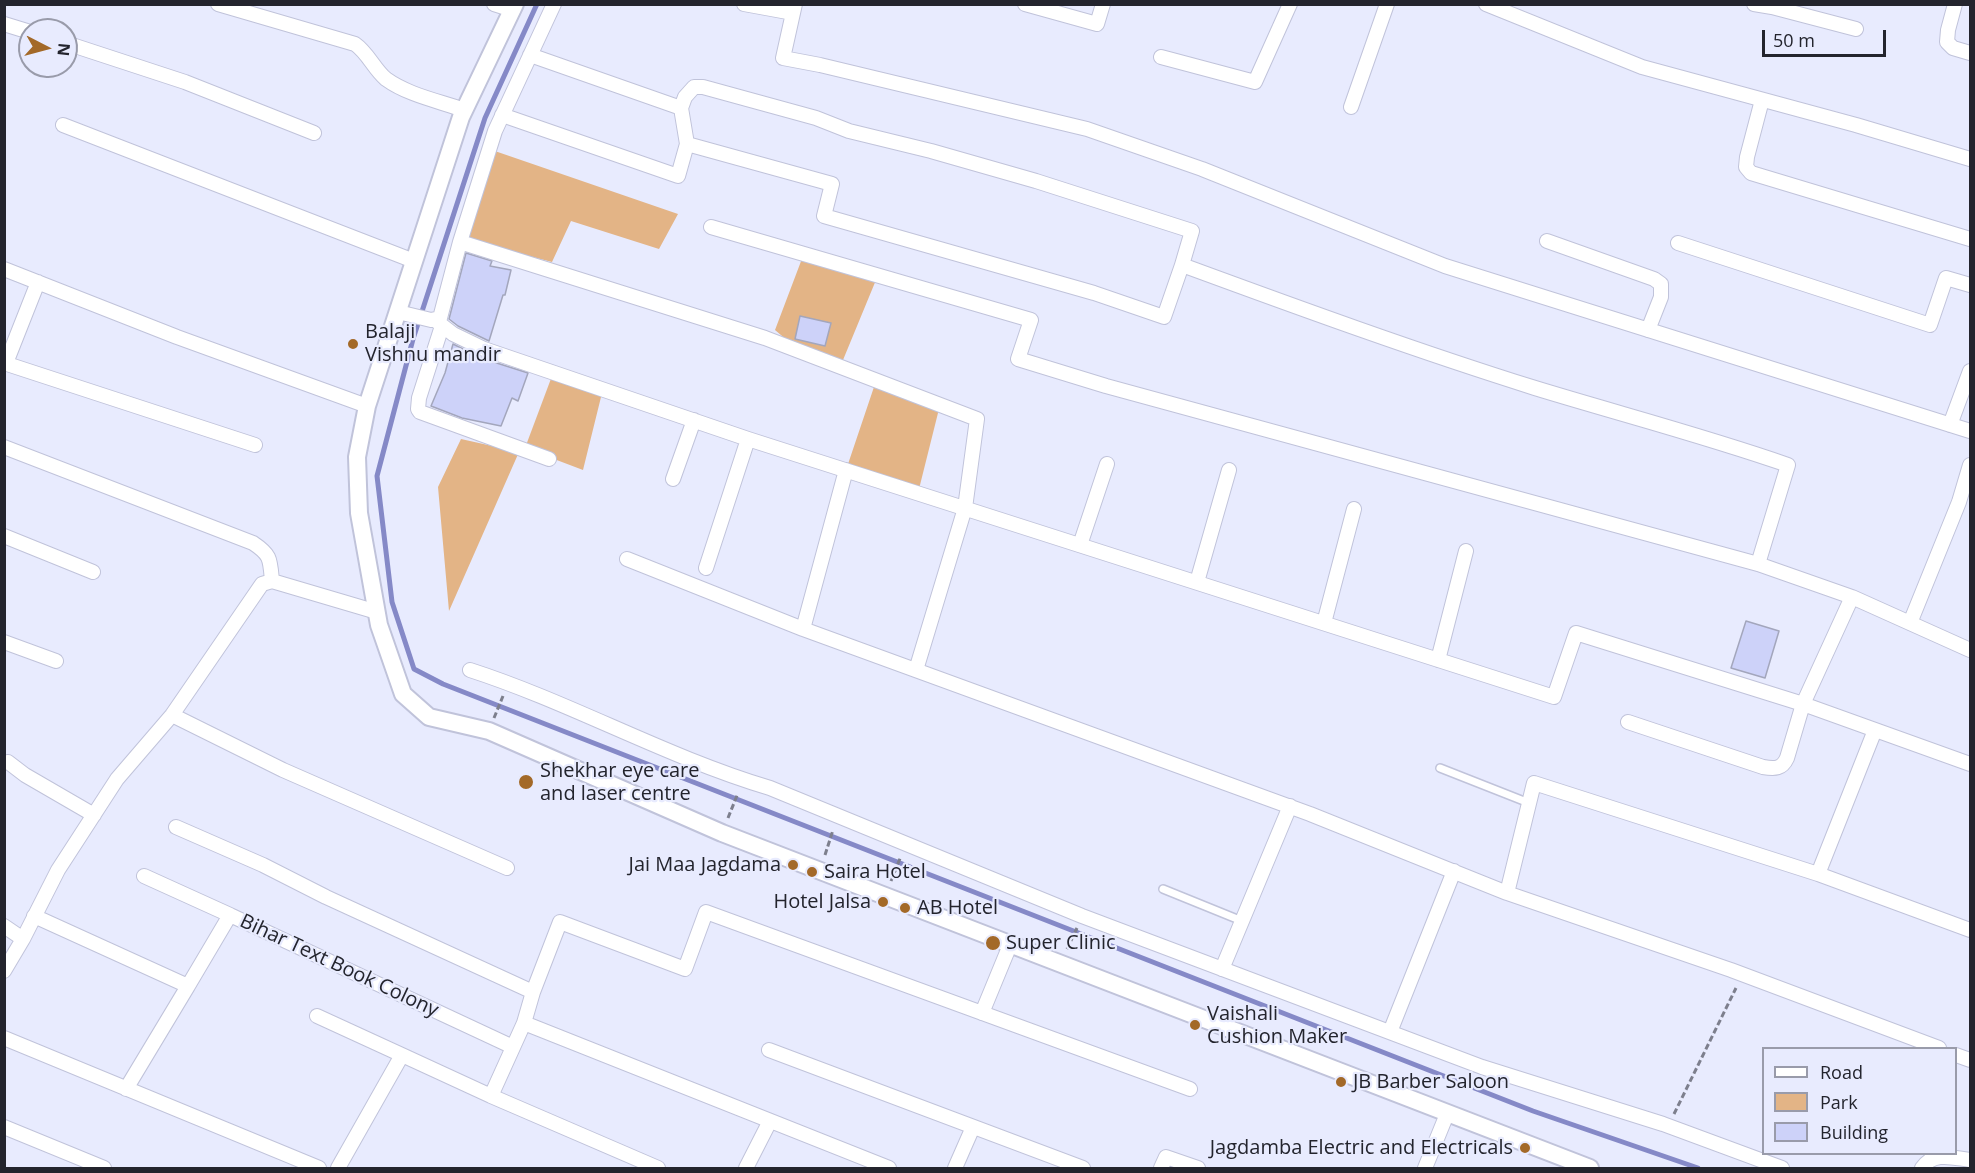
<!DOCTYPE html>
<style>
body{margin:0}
#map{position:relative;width:1975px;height:1173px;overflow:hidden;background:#e8ebfe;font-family:"Open Sans",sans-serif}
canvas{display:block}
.frame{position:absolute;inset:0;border:6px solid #23242d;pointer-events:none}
.legend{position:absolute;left:1762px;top:1047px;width:195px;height:108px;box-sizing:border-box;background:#e8ebfe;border:2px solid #999baa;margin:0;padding:8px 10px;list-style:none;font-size:18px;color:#23242d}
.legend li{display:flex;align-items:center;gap:12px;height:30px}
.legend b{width:30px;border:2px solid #999baa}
.north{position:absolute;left:18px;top:18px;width:60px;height:60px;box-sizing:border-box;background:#e8ebfe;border:2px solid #999baa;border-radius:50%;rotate:96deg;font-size:16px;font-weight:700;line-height:24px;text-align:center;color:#23242d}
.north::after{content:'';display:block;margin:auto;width:21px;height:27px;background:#a36928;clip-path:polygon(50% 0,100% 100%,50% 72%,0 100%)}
.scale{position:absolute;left:1762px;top:30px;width:124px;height:27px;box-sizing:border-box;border:3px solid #23242d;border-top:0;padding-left:8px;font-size:18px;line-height:21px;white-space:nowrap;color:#23242d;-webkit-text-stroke:4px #e8ebfe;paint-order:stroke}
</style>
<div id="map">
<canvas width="1975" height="1173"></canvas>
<div class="frame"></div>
<ul class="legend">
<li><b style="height:8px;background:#fff"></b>Road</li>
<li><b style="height:16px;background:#e3b486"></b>Park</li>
<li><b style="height:16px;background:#cdd2f9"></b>Building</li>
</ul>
<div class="north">N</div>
<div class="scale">50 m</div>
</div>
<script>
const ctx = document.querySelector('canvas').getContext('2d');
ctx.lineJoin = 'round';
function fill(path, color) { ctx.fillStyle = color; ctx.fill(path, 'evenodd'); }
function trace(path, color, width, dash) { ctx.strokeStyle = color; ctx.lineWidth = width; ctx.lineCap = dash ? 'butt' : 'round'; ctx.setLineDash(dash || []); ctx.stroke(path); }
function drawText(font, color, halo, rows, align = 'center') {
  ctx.font = font + ' "Open Sans",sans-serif'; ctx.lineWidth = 4.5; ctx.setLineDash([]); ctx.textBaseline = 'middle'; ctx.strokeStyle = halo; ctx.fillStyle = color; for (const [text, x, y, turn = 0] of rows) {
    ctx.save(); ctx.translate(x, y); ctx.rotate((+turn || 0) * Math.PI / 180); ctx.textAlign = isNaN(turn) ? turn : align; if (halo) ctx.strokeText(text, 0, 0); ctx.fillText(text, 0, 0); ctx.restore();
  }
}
fill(new Path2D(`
 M 489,149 L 678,214 L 659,249 L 571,221 L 552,262 L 467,240 Z
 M 803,256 L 876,280 L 843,360 L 822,356 L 795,347 L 775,330 Z
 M 552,376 L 602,393 L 583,470 L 525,448 Z
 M 876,381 L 940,405 L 918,493 L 846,470 Z
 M 461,439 L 519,452 L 449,611 L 438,487 Z`), '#e3b486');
trace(new Path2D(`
 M 537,4 L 485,118 L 413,339 L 377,476 L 392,602 L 414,669 L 443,684 L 1533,1111 L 1698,1168`), '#8589c7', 5);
const building = new Path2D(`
 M 466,253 L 492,261 L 490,266 L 511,270 L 505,295 L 503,295 L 489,341 L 458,326 L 449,319 Z
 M 800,316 L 831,323 L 825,346 L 795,339 Z
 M 453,344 L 481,358 L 528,373 L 518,401 L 512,398 L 501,426 L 462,418 L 431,406 L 445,373 Z
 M 1746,621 L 1779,631 L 1765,678 L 1731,668 Z`);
fill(building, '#cdd2f9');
trace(building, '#a3a6bc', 1.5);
const service = new Path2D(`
 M 1440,768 L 1529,803
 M 1163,889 L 1242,921`);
const minor = new Path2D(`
 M 218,4 L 355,44 C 368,53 374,69 386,79 C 408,95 439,101 464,110
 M 494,4 L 513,10
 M 744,4 L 793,13
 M 795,4 L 783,58 L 820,65 L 1087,129 L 1202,169 L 1445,266 L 1970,431
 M 1025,4 L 1097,24 L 1103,4
 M 1486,4 L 1642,67 L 1856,125 L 1970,159
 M 1754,4 L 1772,7 L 1772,4
 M 1955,4 L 1948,30 L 1947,42 L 1953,48 L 1970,53
 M 1772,7 L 1856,29
 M 4,24 L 30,32
 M 66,43 L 185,82 L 314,133
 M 530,55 L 681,108 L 685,97 L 694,87 L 703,87 L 816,118 L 849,131 L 931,151 L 1036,181 L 1192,231 L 1182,265 C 1299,308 1417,351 1535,388 C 1620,414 1705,436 1788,465 L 1758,564
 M 1161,57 L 1255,82 L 1290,4
 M 1762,100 L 1747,157 L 1746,167 L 1751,173 L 1970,239
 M 1351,107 L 1387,4
 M 681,108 L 687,144 L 832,184 L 824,216 L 1094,293 L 1164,317 L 1182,265
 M 502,115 L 678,176 L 687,144
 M 63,125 L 414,261
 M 711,227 L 1031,320 L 1018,359 L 1106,386 L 1758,564 L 1852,597 L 1970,650
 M 1547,241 L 1654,279 L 1661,284 L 1661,297 L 1648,330
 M 460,242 L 765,338 L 977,419 L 965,508 L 916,670
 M 1678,243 L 1930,325 L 1946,278 L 1970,285
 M 4,269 L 177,337 L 367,406
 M 398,312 L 431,320 L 440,318 L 460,242 L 495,131 L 554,4
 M 435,320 L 453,334 L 484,349 L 748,439 L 1554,697 L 1576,633 L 1803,704 L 1970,764
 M 442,326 L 419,398 L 418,409 L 420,412 L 549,459
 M 4,363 L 255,445
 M 6,363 L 38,282
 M 1950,425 L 1970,371
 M 4,447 L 253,543 C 271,555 270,559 272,581
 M 673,479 L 694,420
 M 4,536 L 93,572
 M 1080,545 L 1107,464
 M 627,559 L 803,629 L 1310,814 L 1507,893 L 1731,970 L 1939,1048
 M 706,568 L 748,439
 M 1197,582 L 1229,470
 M 1324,623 L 1354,509
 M 1910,623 L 1959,502 L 1970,465
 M 803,629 L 846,470
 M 4,642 L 56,661
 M 1438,660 L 1466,551
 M 470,670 C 572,703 666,757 770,788 L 1082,916 L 1482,1067 L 1663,1124 L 1782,1168
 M 172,715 L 283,770 L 507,868
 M 1628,722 L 1763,767 C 1775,769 1782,769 1787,758 L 1803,704 L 1852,597
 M 8,762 L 25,775 L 94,815
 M 176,827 L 263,865 L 326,897 L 533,992 L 524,1023 L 491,1096 L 402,1055 L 338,1168
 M 1818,874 L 1970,930
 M 144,876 L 230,915
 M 1507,893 L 1534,783 L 1818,874 L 1875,730
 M 34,916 L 188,986 L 230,915 L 513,1047
 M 4,926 L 23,939
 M 1222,969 L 1290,806
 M 4,971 L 23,939 L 58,870 L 117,779 L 172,715 L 262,584 L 272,581 L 377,612
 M 533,992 L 560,922 L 685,969 L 706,912 L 1190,1089
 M 982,1013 L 1010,945
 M 317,1016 L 402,1055
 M 524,1023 L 889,1168
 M 1390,1032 L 1454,871
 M 4,1038 L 319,1168
 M 769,1050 L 1083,1168
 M 1956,1055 L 1970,1060
 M 126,1089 L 188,986
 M 491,1096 L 658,1168
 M 4,1127 L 104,1168
 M 746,1168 L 770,1121
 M 955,1168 L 973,1127
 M 1161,1168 L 1166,1157 L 1198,1168
 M 1425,1168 L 1447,1114
 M 1922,1168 C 1934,1151 1953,1158 1970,1160`);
const tertiary = new Path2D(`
 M 515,4 L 461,117 L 367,406 L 357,457 L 359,513 L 379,625 L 403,694 L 429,717 L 489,731 L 722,833 L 1590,1168`);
trace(service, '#c0c3da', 10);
trace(minor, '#c0c3da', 16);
trace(tertiary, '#c0c3da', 20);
trace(new Path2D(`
 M 494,718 L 503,696
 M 728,818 L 738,793
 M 825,855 L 833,830
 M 891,881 L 901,856
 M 1067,949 L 1077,928
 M 1674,1114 L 1736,988`), '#7d7f8d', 3, [6, 3]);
trace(service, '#fff', 7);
trace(minor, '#fff', 14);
trace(tertiary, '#fff', 16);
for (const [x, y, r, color] of [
 [353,344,6,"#a36928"],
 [526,782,8,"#a36928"],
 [793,865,6,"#a36928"],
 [812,872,6,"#a36928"],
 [883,902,6,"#a36928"],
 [905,908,6,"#a36928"],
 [993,943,8,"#a36928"],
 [1195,1025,6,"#a36928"],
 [1341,1082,6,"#a36928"],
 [1525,1148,6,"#a36928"]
]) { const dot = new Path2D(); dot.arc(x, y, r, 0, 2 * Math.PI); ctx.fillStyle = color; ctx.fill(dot); trace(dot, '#e8ebfe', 2); }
drawText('20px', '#23242d', '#e8ebfe', [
 ["Balaji",365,332],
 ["Vishnu mandir",365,355],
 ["Shekhar eye care",540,771],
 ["and laser centre",540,794],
 ["Jai Maa Jagdama",781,865,"right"],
 ["Saira Hotel",824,872],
 ["Hotel Jalsa",871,902,"right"],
 ["AB Hotel",917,908],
 ["Super Clinic",1006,943],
 ["Vaishali",1207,1014],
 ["Cushion Maker",1207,1037],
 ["JB Barber Saloon",1353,1082],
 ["Jagdamba Electric and Electricals",1513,1148,"right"]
], 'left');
drawText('20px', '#23242d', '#e8ebfe', [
 ["Bihar Text Book Colony",339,966,25]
]);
</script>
